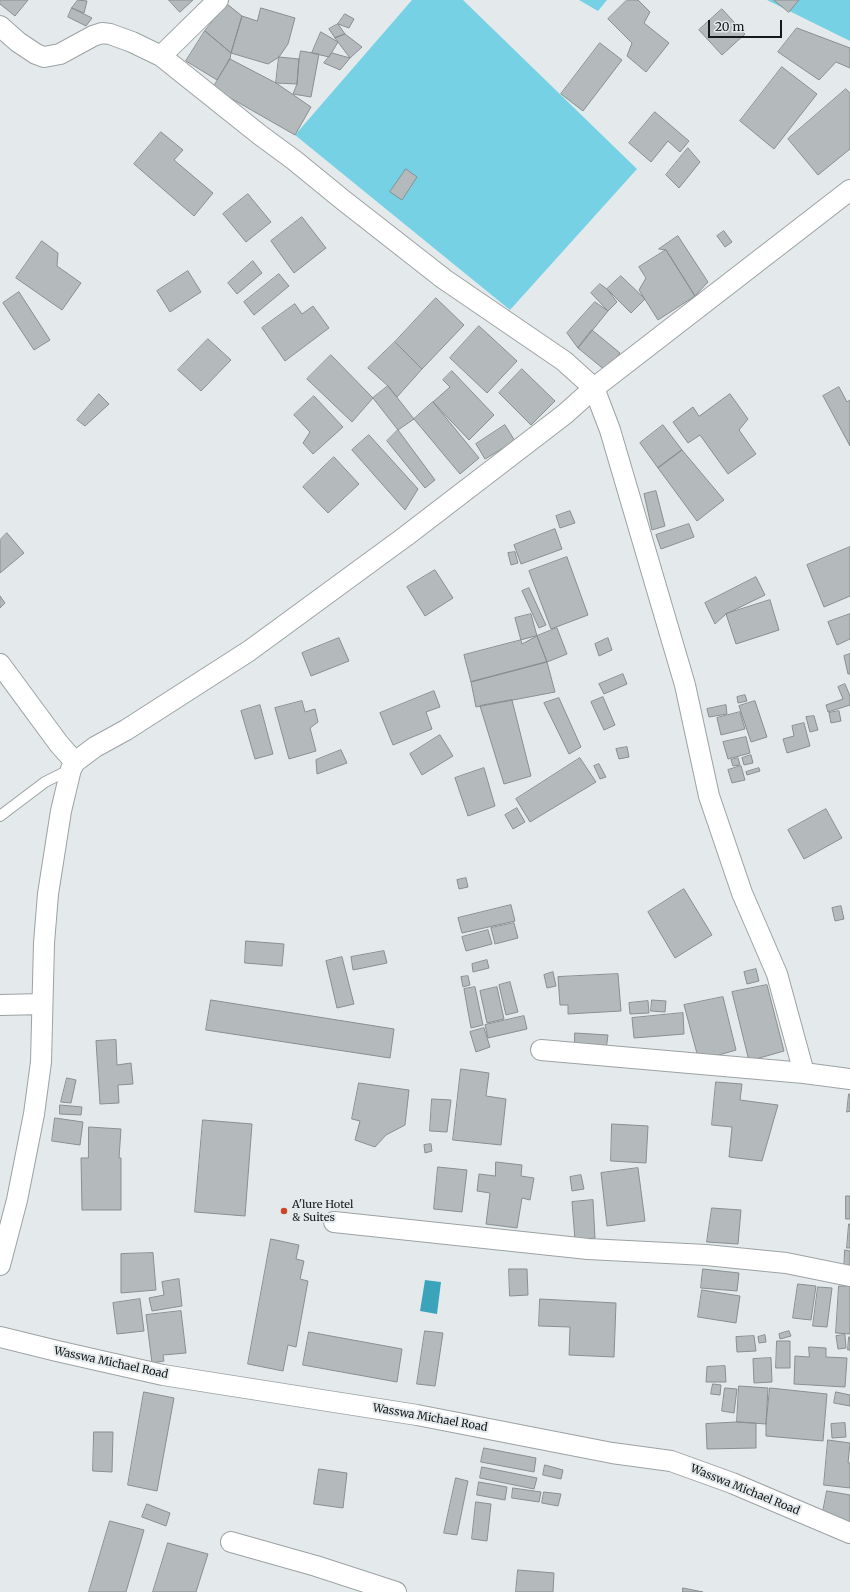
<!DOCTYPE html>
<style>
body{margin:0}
#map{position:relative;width:850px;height:1592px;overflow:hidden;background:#e4eaec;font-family:Merriweather,serif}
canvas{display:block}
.scale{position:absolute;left:708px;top:20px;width:74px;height:18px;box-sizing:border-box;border:2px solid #161919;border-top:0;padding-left:5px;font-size:12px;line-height:14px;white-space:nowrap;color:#161919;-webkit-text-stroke:3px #e4eaec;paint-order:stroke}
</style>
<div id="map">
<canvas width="850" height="1592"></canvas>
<div class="scale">20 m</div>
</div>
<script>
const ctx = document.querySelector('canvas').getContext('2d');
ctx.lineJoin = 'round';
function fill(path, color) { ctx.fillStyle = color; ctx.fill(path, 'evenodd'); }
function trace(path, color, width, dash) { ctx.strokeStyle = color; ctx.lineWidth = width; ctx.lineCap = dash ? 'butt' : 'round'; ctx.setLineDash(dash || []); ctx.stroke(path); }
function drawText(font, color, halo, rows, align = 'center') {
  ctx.font = font + ' Merriweather,serif'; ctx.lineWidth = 4; ctx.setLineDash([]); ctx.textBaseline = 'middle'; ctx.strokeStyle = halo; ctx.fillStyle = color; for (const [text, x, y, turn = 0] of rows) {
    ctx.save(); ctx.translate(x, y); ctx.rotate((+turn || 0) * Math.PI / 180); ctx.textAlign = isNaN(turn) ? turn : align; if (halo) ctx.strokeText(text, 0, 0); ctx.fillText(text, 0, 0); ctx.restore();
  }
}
fill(new Path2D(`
 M 412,0 L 463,0 L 637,169 L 510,310 L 295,135 Z
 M 579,0 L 607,0 L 598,11 Z
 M 767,0 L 850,0 L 850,41 Z`), '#76d1e5');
fill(new Path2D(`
 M 425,1280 L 441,1282 L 437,1314 L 420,1311 Z`), '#3ba4ba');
const building = new Path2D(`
 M 0,0 L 28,0 L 15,16 L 0,4 Z
 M 78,0 L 87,1 L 84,13 L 72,8 Z
 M 169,0 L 193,0 L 180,12 Z
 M 627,0 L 638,0 L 650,12 L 644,23 L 669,43 L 646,72 L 627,56 L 632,43 L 608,19 Z
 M 774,0 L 799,0 L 789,12 Z
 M 227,4 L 242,16 L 231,53 L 205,31 Z
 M 72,8 L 92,18 L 86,26 L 68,17 Z
 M 261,8 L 295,18 L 288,44 L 279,57 L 268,64 L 231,53 L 242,16 L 257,21 Z
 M 722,9 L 745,34 L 722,55 L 699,30 Z
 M 345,14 L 354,19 L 349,28 L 338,24 Z
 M 338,24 L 345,34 L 335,38 L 329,29 Z
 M 797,28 L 850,48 L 850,68 L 836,62 L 819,80 L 778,52 Z
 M 205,31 L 231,53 L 230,59 L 217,80 L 186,61 Z
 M 321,32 L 338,42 L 329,57 L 312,53 Z
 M 345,34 L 362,47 L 350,58 L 335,38 Z
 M 600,43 L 622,60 L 583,111 L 561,94 Z
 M 301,51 L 319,54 L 311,97 L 293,94 L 297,84 L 299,59 Z
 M 332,53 L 350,58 L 340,70 L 324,63 Z
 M 279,57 L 299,59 L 297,84 L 276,83 Z
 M 230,59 L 276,83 L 311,107 L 295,135 L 213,88 Z
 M 782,67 L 817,94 L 774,149 L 740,121 Z
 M 846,89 L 850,93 L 850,149 L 818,175 L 788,139 Z
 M 655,112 L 689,141 L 680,152 L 668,141 L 651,162 L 629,143 Z
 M 161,132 L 183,150 L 174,160 L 213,193 L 194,216 L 134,164 Z
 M 688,148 L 700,162 L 679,188 L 666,175 Z
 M 406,169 L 417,177 L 402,200 L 390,192 Z
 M 248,194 L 271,222 L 246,242 L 223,214 Z
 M 302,217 L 326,248 L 294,273 L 271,241 Z
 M 724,231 L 732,242 L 725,247 L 717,236 Z
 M 678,236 L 708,282 L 695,296 L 666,250 L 659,249 Z
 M 42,241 L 58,253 L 57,266 L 81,283 L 62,310 L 16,278 Z
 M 666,250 L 695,296 L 658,320 L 639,290 L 646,278 L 639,267 Z
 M 253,261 L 262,273 L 237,294 L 228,283 Z
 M 188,271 L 201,292 L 170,312 L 157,291 Z
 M 279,274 L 289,286 L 254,315 L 244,302 Z
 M 621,276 L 645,299 L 631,313 L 607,289 Z
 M 600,284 L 607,289 L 617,302 L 608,311 L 591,293 Z
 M 19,292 L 50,340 L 34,350 L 3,303 Z
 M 436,298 L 464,325 L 422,369 L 395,342 Z
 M 595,302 L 608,311 L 578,348 L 567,333 Z
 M 295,304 L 302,314 L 313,306 L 329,328 L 285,361 L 262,328 Z
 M 479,326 L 517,361 L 487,393 L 450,358 Z
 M 592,330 L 620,353 L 606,371 L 578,348 Z
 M 208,339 L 231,360 L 201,391 L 178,370 Z
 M 395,342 L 422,369 L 397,397 L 388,386 L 368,368 Z
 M 331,355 L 373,398 L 352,422 L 307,379 Z
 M 522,369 L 555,401 L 531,425 L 499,393 Z
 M 452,371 L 494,415 L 469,440 L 433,402 L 450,387 L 443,380 Z
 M 388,386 L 414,419 L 398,430 L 373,398 Z
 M 839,387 L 847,402 L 850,400 L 850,446 L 823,396 Z
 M 99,394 L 109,404 L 85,426 L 77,420 Z
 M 730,394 L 748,419 L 739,430 L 756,454 L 728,474 L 700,435 L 688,443 L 673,422 L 693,407 L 699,416 Z
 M 314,396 L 343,427 L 313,454 L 303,443 L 310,432 L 294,415 Z
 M 433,402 L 479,458 L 460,474 L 414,419 Z
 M 505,425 L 515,441 L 485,459 L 476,444 Z
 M 663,425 L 682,450 L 658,468 L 640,443 Z
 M 398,430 L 435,480 L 425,488 L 387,441 Z
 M 369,435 L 418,489 L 405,510 L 352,450 Z
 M 682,450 L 724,500 L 697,521 L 658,468 Z
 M 334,457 L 359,484 L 328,513 L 303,487 Z
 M 656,491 L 665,526 L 652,530 L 644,494 Z
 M 570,511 L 575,523 L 560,528 L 556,516 Z
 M 689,524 L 694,537 L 661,549 L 656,535 Z
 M 555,529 L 562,549 L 521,564 L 514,545 Z
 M 7,533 L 24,553 L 0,573 L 0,540 Z
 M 850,547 L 850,596 L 824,607 L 807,565 Z
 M 515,552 L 518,563 L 511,565 L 508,553 Z
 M 567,557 L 588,615 L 551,629 L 529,571 Z
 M 435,570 L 453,598 L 425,616 L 407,587 Z
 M 756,577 L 765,595 L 726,614 L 715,624 L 705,603 Z
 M 529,588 L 546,625 L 539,628 L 522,591 Z
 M 0,596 L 5,603 L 0,608 Z
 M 770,600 L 779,630 L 736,644 L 726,614 Z
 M 531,614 L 537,636 L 522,644 L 515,618 Z
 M 850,614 L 850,639 L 837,645 L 828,622 Z
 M 557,628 L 567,654 L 547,662 L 537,636 Z
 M 537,636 L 547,662 L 471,682 L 464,655 Z
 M 339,638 L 349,661 L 311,676 L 302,653 Z
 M 608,638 L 612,650 L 599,656 L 595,644 Z
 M 850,654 L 850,674 L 848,674 L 844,656 Z
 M 547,662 L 555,692 L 476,707 L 471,682 Z
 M 623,674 L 627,684 L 604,694 L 599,684 Z
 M 845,684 L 850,696 L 850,705 L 828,712 L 826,705 L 843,699 L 838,687 Z
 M 434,691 L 440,707 L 426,712 L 432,729 L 393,745 L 380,713 Z
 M 745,695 L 747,701 L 738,703 L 737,697 Z
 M 603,697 L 615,725 L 604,730 L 591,702 Z
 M 559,698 L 581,747 L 569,754 L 544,703 Z
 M 512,700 L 531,776 L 504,784 L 480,706 Z
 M 302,701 L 305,712 L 315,709 L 318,722 L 310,728 L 316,751 L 289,759 L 275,708 Z
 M 755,701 L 767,737 L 751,742 L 739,706 Z
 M 260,705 L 273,754 L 255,759 L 241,711 Z
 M 726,705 L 727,714 L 709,717 L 707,709 Z
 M 839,711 L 841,721 L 831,723 L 829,713 Z
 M 740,712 L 745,729 L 721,735 L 717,718 Z
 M 814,716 L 818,730 L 810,732 L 806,717 Z
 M 804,723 L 810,746 L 787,753 L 783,739 L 794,736 L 792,726 Z
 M 440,735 L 453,756 L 422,775 L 410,754 Z
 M 746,737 L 750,753 L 728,759 L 723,742 Z
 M 627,747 L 629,757 L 619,759 L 616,749 Z
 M 341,750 L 347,763 L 317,774 L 316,760 Z
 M 751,755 L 753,763 L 744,765 L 742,758 Z
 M 580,758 L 596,782 L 530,822 L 516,799 Z
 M 738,758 L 740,765 L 733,766 L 731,760 Z
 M 599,764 L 606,777 L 600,779 L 594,766 Z
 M 741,766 L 745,780 L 732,783 L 728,770 Z
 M 484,768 L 495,806 L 468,816 L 455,778 Z
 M 759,768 L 760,771 L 747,775 L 746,772 Z
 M 517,808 L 525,822 L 513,829 L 505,815 Z
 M 826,809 L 842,838 L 804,859 L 788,830 Z
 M 466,878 L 468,887 L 459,889 L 457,880 Z
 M 684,889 L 712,935 L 675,958 L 648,912 Z
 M 511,905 L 515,921 L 462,933 L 458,918 Z
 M 841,906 L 844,919 L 835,921 L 832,908 Z
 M 514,923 L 518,938 L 495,944 L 491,928 Z
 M 488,930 L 492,944 L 466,951 L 462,937 Z
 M 246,941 L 284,944 L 282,966 L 245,963 Z
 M 384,951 L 387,963 L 353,970 L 351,957 Z
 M 342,957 L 354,1004 L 337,1008 L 326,961 Z
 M 487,960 L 489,968 L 473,972 L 472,964 Z
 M 756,969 L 759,981 L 747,984 L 744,972 Z
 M 553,972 L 556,986 L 547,988 L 544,975 Z
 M 618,974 L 621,1011 L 568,1014 L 568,1005 L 560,1005 L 558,977 Z
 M 468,976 L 470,985 L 463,987 L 461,977 Z
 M 510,982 L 518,1012 L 506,1015 L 499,985 Z
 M 767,985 L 784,1051 L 749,1061 L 732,992 Z
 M 475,987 L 483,1025 L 471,1028 L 464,989 Z
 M 497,987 L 504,1019 L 487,1023 L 480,991 Z
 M 723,997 L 736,1050 L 699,1061 L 684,1005 Z
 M 211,1000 L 394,1029 L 390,1058 L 206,1030 Z
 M 652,1000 L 666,1001 L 665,1012 L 651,1011 Z
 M 648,1001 L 649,1013 L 630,1014 L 629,1003 Z
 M 683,1013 L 684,1034 L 634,1038 L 632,1018 Z
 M 524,1016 L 527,1029 L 488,1038 L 485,1025 Z
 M 484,1028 L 490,1047 L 476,1052 L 470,1032 Z
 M 575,1033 L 608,1035 L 606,1050 L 575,1050 Z
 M 116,1040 L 117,1065 L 131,1063 L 133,1084 L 118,1085 L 119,1103 L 100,1104 L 96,1041 Z
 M 461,1069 L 489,1073 L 486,1096 L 506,1099 L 501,1145 L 453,1140 Z
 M 67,1078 L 76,1080 L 71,1103 L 61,1102 Z
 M 716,1082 L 742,1084 L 740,1100 L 778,1105 L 762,1161 L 729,1157 L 732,1127 L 712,1125 Z
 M 359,1083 L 409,1090 L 405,1125 L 386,1135 L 375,1147 L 355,1140 L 360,1121 L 352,1119 Z
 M 849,1094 L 850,1094 L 850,1111 L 847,1112 Z
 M 432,1099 L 451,1100 L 447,1132 L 430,1131 Z
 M 60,1105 L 82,1107 L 81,1115 L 60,1114 Z
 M 55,1118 L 83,1122 L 80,1145 L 52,1141 Z
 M 203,1120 L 252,1124 L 245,1216 L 195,1212 Z
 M 612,1124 L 648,1126 L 646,1163 L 611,1161 Z
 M 89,1127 L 121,1129 L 119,1158 L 121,1158 L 121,1210 L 82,1210 L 81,1158 L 88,1158 Z
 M 431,1144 L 432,1151 L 425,1153 L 424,1145 Z
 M 496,1162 L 522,1165 L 521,1176 L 534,1178 L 530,1200 L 522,1198 L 517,1228 L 486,1224 L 490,1193 L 477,1191 L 479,1174 L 495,1176 Z
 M 438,1167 L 467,1170 L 462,1212 L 434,1209 Z
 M 638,1168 L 645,1221 L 607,1226 L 601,1173 Z
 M 581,1175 L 584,1189 L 572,1191 L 570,1177 Z
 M 846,1196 L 850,1196 L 850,1219 L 846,1219 Z
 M 593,1200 L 595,1238 L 575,1240 L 572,1202 Z
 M 712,1208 L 741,1210 L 738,1244 L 707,1242 Z
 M 849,1224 L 850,1224 L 850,1248 L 847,1248 Z
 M 271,1239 L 299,1245 L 296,1259 L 304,1261 L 300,1279 L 308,1281 L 296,1347 L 288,1345 L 283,1371 L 248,1364 Z
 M 845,1250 L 850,1251 L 850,1273 L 844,1273 Z
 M 153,1253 L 156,1290 L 121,1293 L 121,1254 Z
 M 509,1269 L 527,1269 L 528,1295 L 510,1296 Z
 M 703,1269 L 739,1273 L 737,1291 L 701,1288 Z
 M 179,1279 L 182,1306 L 152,1311 L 149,1298 L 164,1295 L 162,1282 Z
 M 798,1284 L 816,1286 L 811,1320 L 793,1318 Z
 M 839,1286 L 850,1286 L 850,1334 L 836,1333 Z
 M 818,1287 L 832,1288 L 827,1327 L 813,1326 Z
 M 702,1290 L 740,1296 L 736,1323 L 698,1317 Z
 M 140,1299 L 144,1331 L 117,1334 L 113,1303 Z
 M 540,1299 L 616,1303 L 614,1357 L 569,1355 L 570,1327 L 539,1326 Z
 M 181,1311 L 186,1353 L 163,1355 L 164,1361 L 152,1363 L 146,1315 Z
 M 425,1331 L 443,1333 L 435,1386 L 417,1384 Z
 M 789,1331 L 791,1336 L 780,1339 L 779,1334 Z
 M 309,1332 L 402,1349 L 397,1382 L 303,1365 Z
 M 765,1335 L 766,1342 L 759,1343 L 758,1337 Z
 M 845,1335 L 846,1348 L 838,1349 L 836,1336 Z
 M 754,1336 L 756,1351 L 737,1352 L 736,1337 Z
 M 849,1337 L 850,1337 L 850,1350 L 848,1350 Z
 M 777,1341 L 790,1341 L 790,1368 L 776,1368 Z
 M 809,1347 L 826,1348 L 826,1357 L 847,1358 L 845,1387 L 794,1384 L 795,1356 L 809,1357 Z
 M 771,1358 L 772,1382 L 754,1383 L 753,1359 Z
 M 725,1366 L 726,1382 L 706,1382 L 707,1367 Z
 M 713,1384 L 721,1385 L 720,1395 L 711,1394 Z
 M 739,1386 L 768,1388 L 766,1424 L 737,1422 Z
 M 725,1388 L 737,1389 L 734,1413 L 722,1411 Z
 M 770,1388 L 827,1394 L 823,1441 L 766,1436 L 766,1424 Z
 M 144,1392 L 174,1398 L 157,1491 L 128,1485 Z
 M 836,1392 L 850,1395 L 850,1406 L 834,1403 Z
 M 737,1422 L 756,1423 L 756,1448 L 707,1449 L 706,1424 Z
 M 845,1423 L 846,1437 L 832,1438 L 831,1424 Z
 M 94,1432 L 113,1432 L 112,1472 L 93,1471 Z
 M 828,1440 L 850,1443 L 848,1463 L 850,1463 L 850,1488 L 824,1485 Z
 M 484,1448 L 536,1458 L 534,1472 L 481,1462 Z
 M 545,1465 L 563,1470 L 561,1479 L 543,1475 Z
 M 482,1467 L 537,1478 L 534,1489 L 480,1478 Z
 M 319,1469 L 347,1473 L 343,1508 L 314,1504 Z
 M 456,1478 L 468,1481 L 457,1535 L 444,1533 Z
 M 479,1482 L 507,1487 L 505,1500 L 477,1495 Z
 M 513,1488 L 541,1492 L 539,1502 L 512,1498 Z
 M 827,1491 L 850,1495 L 850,1522 L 822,1517 Z
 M 544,1492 L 561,1494 L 558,1506 L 542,1503 Z
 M 476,1502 L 491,1504 L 487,1541 L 472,1539 Z
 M 147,1504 L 170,1513 L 166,1526 L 142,1517 Z
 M 110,1521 L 144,1530 L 126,1592 L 89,1592 Z
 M 168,1543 L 208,1554 L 196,1592 L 153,1592 Z
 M 518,1570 L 554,1573 L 553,1592 L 516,1592 Z
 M 683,1588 L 703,1592 L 683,1592 Z`);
fill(building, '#b4babc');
trace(building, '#898f90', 1);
const service = new Path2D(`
 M 0,816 L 45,782 L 71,769`);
const minor = new Path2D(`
 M 0,26 L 18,42 L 36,54 L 44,57 L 60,54 L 93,36 L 102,33 L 110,34 L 132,42 L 161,56 L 260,135 L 294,160 L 343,200 L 444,279 L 564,361 L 594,388 L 610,430 L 685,685 L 709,796 L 742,893 L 777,974 L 804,1073
 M 161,56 L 218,0
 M 0,664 L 59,744 L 75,762
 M 0,1005 L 42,1004
 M 541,1050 L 804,1073 L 850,1079
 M 334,1222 L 588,1249 L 706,1255 L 786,1263 L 850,1276
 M 0,1265 L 17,1200 L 34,1114 L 41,1062 L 44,943 L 48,894 L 61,811 L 71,769 L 75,762 L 95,747 L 126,730 L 249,651 L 406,536 L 565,414 L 594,388 L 850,190
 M 0,1337 L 57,1351 L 163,1375 L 417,1415 L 612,1453 L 671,1461 L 732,1483 L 850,1533
 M 231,1542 L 316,1566 L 396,1592`);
trace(service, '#9ca2a3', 12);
trace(minor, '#9ca2a3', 22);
trace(service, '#fff', 10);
trace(minor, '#fff', 20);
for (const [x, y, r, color] of [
 [284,1211,4,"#cf4525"]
]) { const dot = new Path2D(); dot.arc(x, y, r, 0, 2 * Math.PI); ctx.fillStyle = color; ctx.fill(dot); trace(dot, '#e4eaec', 1.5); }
drawText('11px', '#161919', '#e4eaec', [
 ["A'lure Hotel",292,1205],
 ["& Suites",292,1218]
], 'left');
drawText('11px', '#161919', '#e4eaec', [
 ["Wasswa Michael Road",111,1363,12],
 ["Wasswa Michael Road",430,1418,10],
 ["Wasswa Michael Road",745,1490,22]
]);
</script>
